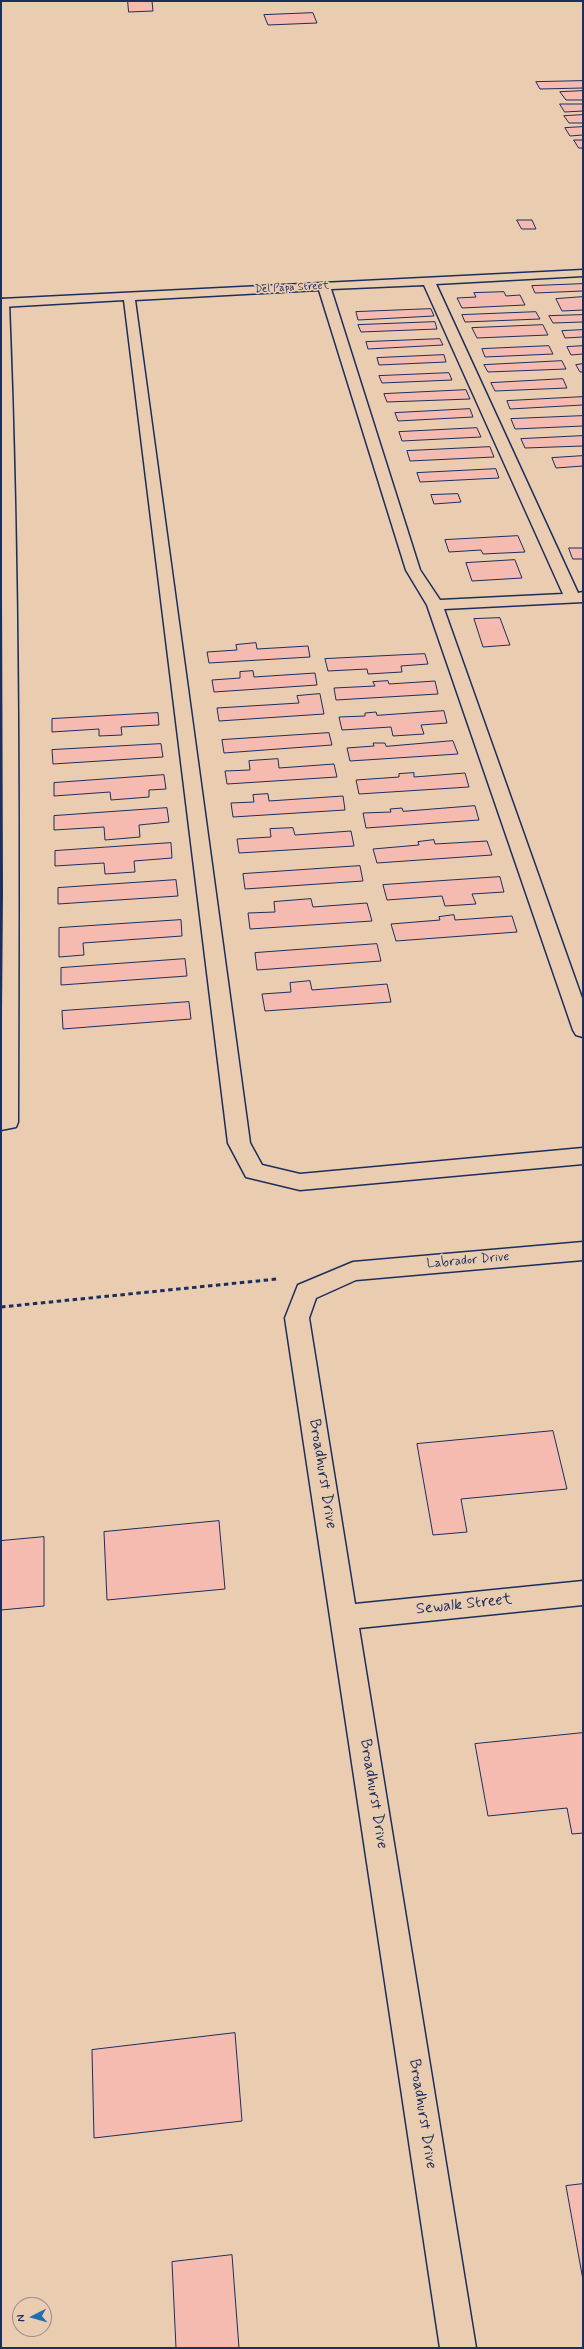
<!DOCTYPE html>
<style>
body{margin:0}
#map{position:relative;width:584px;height:2349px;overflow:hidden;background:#eaccb0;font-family:Mynerve,sans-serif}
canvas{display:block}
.frame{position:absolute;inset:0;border:2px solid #1b2f5e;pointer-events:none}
.north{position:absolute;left:12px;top:2297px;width:40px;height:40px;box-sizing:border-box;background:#eaccb0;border:1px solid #978d8f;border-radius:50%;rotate:264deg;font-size:11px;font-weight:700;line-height:16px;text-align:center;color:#1b2f5e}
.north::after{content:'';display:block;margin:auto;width:14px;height:18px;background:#1f6fb2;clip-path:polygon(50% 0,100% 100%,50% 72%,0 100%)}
</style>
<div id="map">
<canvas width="584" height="2349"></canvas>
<div class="frame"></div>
<div class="north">N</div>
</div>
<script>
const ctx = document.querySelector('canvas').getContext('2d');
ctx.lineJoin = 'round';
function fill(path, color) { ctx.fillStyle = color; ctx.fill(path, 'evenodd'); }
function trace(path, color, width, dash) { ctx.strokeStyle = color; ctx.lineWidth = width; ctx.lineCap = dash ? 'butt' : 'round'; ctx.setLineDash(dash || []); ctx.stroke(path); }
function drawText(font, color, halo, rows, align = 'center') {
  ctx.font = font + ' Mynerve,sans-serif'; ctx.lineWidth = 3.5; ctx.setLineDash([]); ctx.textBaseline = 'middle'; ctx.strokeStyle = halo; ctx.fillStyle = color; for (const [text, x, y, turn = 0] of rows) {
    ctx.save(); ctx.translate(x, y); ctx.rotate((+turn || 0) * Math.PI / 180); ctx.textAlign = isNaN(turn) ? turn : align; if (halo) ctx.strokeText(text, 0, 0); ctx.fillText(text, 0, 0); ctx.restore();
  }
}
const building = new Path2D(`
 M 128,1 L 152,1 L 153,11 L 129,12 Z
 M 313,13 L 317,23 L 268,25 L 264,15 Z
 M 583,81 L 583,88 L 540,89 L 536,82 Z
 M 583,91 L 583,100 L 566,100 L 560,92 Z
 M 560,104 L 583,104 L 583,111 L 565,112 Z
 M 583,115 L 583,123 L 569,123 L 564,116 Z
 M 583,127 L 583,135 L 570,136 L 565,128 Z
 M 574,140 L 583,140 L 583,148 L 579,148 Z
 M 517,220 L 532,220 L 536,229 L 522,229 Z
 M 583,284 L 583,291 L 535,293 L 532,286 Z
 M 504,292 L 506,296 L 520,295 L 525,305 L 462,308 L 457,298 L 476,297 L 474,293 Z
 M 583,297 L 583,310 L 562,311 L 556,299 Z
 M 431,309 L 434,316 L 358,320 L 356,312 Z
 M 536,312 L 540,319 L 465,322 L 462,315 Z
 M 583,315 L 583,322 L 553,323 L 549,316 Z
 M 435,322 L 437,329 L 361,332 L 358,325 Z
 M 543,325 L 548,335 L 477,338 L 472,328 Z
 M 583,330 L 583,337 L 565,338 L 562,331 Z
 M 440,339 L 443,345 L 368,349 L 366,342 Z
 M 549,346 L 553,354 L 485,357 L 482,349 Z
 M 583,346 L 583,354 L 571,355 L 567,347 Z
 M 444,355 L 446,362 L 379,365 L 377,358 Z
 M 562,361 L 566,369 L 488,372 L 484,365 Z
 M 583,364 L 583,372 L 580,372 L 576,365 Z
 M 449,373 L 452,380 L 382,383 L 379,376 Z
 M 563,379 L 567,388 L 495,391 L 491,383 Z
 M 466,390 L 470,399 L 387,402 L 384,394 Z
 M 583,397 L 583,405 L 510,409 L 507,401 Z
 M 470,409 L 473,417 L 398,421 L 395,413 Z
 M 583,416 L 583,426 L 515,429 L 511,419 Z
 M 477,428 L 481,437 L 402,441 L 399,432 Z
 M 583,436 L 583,446 L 525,448 L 521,439 Z
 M 490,447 L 494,457 L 410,461 L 407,451 Z
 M 583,456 L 583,466 L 556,468 L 552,458 Z
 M 496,469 L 499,478 L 420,482 L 417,473 Z
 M 458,494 L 461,502 L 434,504 L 431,495 Z
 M 518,536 L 525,552 L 483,554 L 481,550 L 449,552 L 445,540 Z
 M 569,548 L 583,548 L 583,559 L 573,559 Z
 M 515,560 L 522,578 L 472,581 L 466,563 Z
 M 500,618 L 510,645 L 483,647 L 474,619 Z
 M 256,643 L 257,649 L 308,646 L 310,657 L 209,663 L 207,652 L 237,650 L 236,645 Z
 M 425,654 L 428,664 L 401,666 L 402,672 L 368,674 L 367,669 L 328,671 L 325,659 Z
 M 253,671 L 254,677 L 315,673 L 317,685 L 214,692 L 212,680 L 240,678 L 240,672 Z
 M 388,681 L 389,684 L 435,681 L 438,694 L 336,700 L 334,688 L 375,686 L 373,682 Z
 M 320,694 L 324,714 L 219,721 L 217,708 L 299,703 L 297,696 Z
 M 444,711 L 447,723 L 421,725 L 424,734 L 393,736 L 391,727 L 342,730 L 339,717 L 365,716 L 365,713 L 376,712 L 377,715 Z
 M 158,713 L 159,725 L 121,727 L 122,735 L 99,736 L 99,729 L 52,732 L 52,719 Z
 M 329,733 L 332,745 L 224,753 L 222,740 Z
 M 453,741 L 458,754 L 350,761 L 347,748 L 374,746 L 373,743 L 385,743 L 386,746 Z
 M 161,744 L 163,757 L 53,764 L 52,750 Z
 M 278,759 L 279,768 L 334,764 L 337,777 L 227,784 L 225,771 L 250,770 L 249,761 Z
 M 414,773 L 414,777 L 465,773 L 469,787 L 359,794 L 356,780 L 399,777 L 399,774 Z
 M 164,775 L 166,789 L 149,790 L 149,797 L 111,800 L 110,792 L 54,796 L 54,783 Z
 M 268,794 L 269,801 L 343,796 L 345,810 L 233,817 L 231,803 L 254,802 L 253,795 Z
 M 475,806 L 479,820 L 366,828 L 363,813 L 391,812 L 390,809 L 402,808 L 403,811 Z
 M 167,808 L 169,822 L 139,825 L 140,837 L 105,840 L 104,827 L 54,830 L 54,816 Z
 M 293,828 L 295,835 L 351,831 L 354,846 L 239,853 L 237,839 L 271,837 L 270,829 Z
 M 434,840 L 435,844 L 487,841 L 492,855 L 377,863 L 373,849 L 419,845 L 418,842 Z
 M 171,843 L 172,858 L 134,861 L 135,872 L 105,874 L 104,863 L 55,866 L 55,851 Z
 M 360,866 L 363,881 L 245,889 L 243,874 Z
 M 500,877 L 504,892 L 472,894 L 476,904 L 445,906 L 442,896 L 387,900 L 383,885 Z
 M 176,880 L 178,896 L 58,904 L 58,888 Z
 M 311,899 L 313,907 L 367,903 L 372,921 L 250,929 L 248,913 L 275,912 L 274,902 Z
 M 454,915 L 455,920 L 512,916 L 517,932 L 396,941 L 391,924 L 440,920 L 439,917 Z
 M 181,920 L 182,936 L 83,943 L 84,955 L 59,957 L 59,928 Z
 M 377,944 L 381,961 L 257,970 L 255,953 Z
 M 185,959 L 187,976 L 61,985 L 61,968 Z
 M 310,981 L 312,990 L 387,984 L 391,1002 L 265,1011 L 262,994 L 291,992 L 290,983 Z
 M 189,1002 L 191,1019 L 63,1029 L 62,1011 Z
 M 553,1431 L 567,1489 L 461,1499 L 467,1532 L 433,1535 L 417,1444 Z
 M 219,1521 L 225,1589 L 107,1600 L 104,1532 Z
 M 44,1537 L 44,1606 L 1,1610 L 1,1541 Z
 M 583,1733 L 583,1833 L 572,1834 L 567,1808 L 488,1816 L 475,1744 Z
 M 235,2033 L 242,2121 L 94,2138 L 92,2050 Z
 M 583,2184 L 583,2280 L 566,2186 Z
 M 232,2255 L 239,2348 L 176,2348 L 172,2262 Z`);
fill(building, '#f5bab0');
trace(building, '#1b2f5e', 1);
const service = new Path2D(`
 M 4,299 L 9,302 C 20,575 19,849 18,1122 L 16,1127 L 1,1130 L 3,892 L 1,300 Z`);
const minor = new Path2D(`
 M 583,270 L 583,276 L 436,284 L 578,593 L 583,592 L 583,602 L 444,609 L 583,1001 L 583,1037 L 576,1035 L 573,1030 L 427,605 L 406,570 L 319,290 L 135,300 L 250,1143 L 262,1165 L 300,1174 L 583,1148 L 583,1164 L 300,1190 L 246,1177 L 228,1143 L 124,300 L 1,307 L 1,299 ZM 424,285 L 563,594 L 440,600 L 420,570 L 331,289 Z
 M 583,1242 L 583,1260 L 356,1280 L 316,1298 L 309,1318 L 355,1604 L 583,1581 L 583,1605 L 359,1628 L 476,2348 L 440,2348 L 285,1318 L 298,1285 L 353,1262 Z`);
trace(service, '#1b2f5e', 3);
trace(minor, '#1b2f5e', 3);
trace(new Path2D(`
 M 1,1307 L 277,1279`), '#1b2f5e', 3, [4.5, 3.5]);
fill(service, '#eaccb0');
fill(minor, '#eaccb0');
drawText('11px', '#1b2f5e', '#eaccb0', [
 ["Del Papa Street",292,288,-3]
]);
drawText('13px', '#1b2f5e', '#eaccb0', [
 ["Labrador Drive",468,1261,-5]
]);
drawText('16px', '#1b2f5e', '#eaccb0', [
 ["Broadhurst Drive",322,1474,81],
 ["Sewalk Street",464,1605,-6],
 ["Broadhurst Drive",373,1794,81],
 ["Broadhurst Drive",422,2114,81]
]);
</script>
